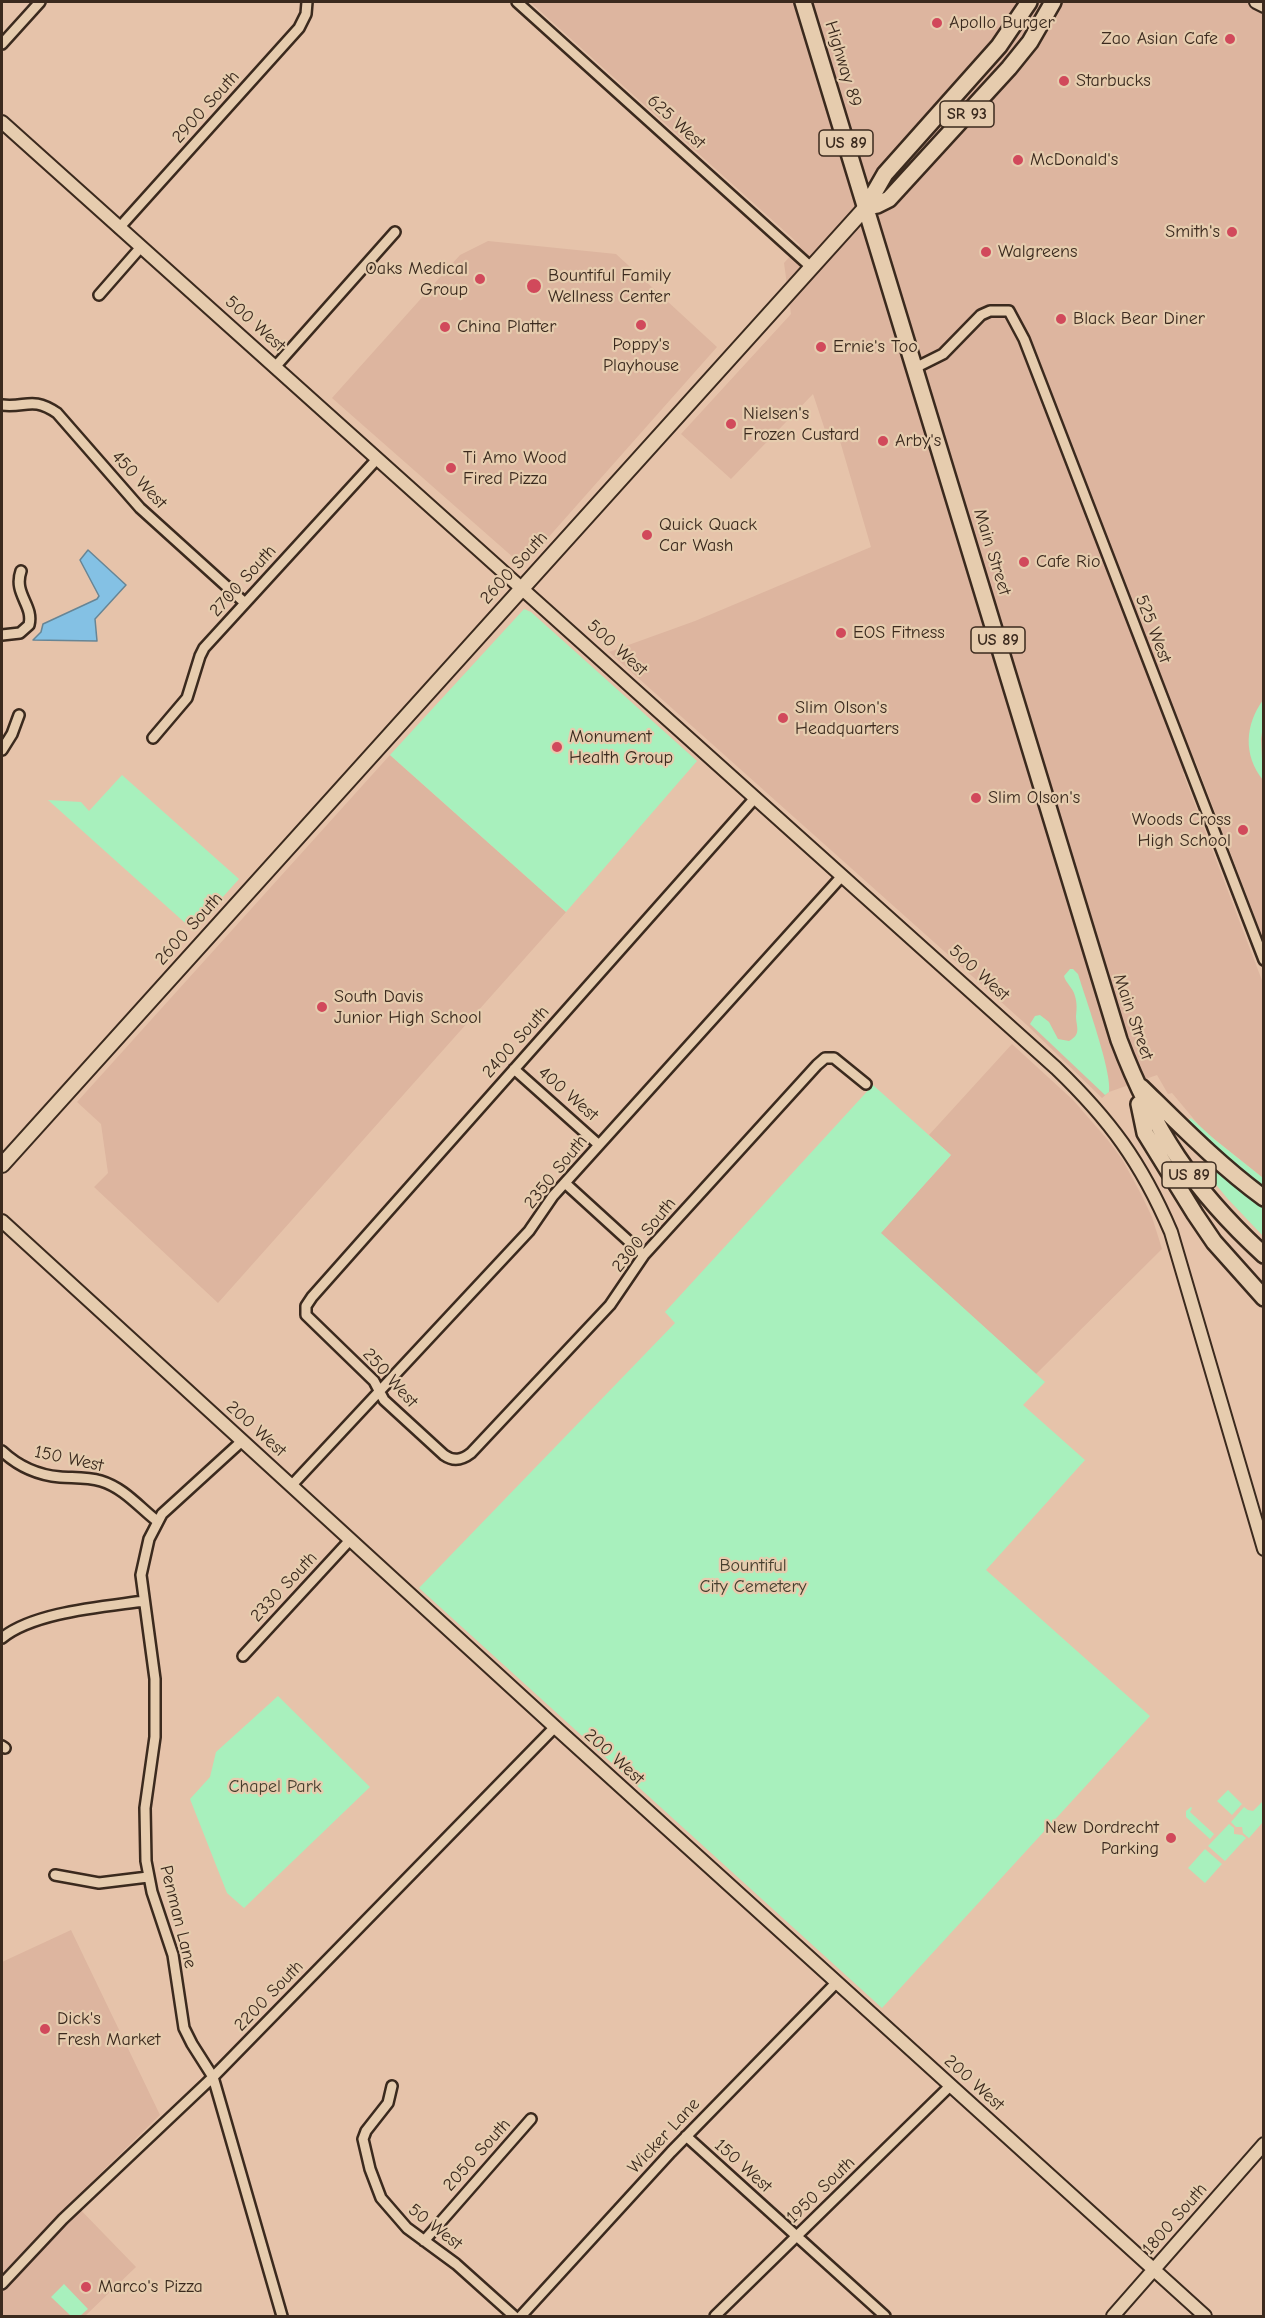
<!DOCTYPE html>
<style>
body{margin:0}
#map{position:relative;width:1265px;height:2318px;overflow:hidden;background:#e6c3aa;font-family:"Comic Neue",sans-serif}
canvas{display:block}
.frame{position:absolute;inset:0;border:3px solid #3b2a1e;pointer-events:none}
</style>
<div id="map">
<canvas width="1265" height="2318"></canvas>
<div class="frame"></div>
</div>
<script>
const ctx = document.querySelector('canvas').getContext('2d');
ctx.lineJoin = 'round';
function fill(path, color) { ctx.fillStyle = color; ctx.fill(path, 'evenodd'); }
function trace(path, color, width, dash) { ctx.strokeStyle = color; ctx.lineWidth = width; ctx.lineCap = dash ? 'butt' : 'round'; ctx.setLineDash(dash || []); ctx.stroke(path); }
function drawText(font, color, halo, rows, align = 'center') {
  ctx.font = font + ' "Comic Neue",sans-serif'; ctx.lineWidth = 4.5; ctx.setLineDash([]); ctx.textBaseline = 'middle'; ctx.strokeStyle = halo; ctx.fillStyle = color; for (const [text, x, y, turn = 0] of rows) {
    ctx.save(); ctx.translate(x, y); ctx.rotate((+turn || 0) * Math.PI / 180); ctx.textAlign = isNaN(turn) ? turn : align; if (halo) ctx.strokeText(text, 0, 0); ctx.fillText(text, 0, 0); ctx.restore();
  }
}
fill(new Path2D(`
 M 530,2 L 1263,2 L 1263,938 L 1195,760 L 1183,773 L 1263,983 L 1263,1178 L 1203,1130 L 1172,1093 L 1168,1094 L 1157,1075 L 1109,1092 L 1102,1098 L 1028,1026 L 609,652 L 695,621 L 871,547 L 840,441 L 828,439 L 813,394 L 731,479 L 681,434 L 791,314 L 784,263 L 800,245 Z
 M 488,241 L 616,254 L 717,347 L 523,566 L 332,398 L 460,255 Z
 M 390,755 L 566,912 L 218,1303 L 94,1187 L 108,1173 L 101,1124 L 77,1102 Z
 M 1012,1044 L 1073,1100 L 1107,1139 L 1122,1159 L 1141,1194 L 1152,1217 L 1162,1249 L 1036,1374 L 880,1233 L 951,1155 L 929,1135 Z
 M 71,1930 L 160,2115 L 72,2201 L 136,2267 L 85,2316 L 2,2316 L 2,1962 Z`), '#ddb59f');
fill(new Path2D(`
 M 524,609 L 531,612 L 697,761 L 566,912 L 390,755 Z
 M 1263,700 L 1263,725 L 1261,739 L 1263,780 C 1243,755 1245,725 1263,700 Z
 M 122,775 L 239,879 L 193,930 L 48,800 L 81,802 L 89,811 Z
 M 1070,969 L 1073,969 L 1078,974 C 1085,997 1113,1074 1109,1092 L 1105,1095 L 1030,1024 L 1035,1016 L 1040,1015 L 1049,1022 L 1058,1039 L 1069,1041 C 1082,1034 1076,1027 1076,1016 C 1077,1007 1077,1001 1074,993 C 1071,986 1066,983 1064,976 Z
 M 873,1085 L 951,1155 L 881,1233 L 1045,1382 L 1023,1405 L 1085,1460 L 986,1570 L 1150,1716 L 882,2008 L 419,1588 L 675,1323 L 665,1312 Z
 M 1191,1118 L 1214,1139 L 1263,1178 L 1263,1190 L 1207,1143 L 1187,1121 Z
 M 1209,1165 L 1263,1207 L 1263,1236 L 1227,1198 L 1204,1170 Z
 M 278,1696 L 370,1787 L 244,1908 L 227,1893 L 190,1799 L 210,1777 L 216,1752 Z
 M 1228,1790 L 1242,1804 L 1232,1815 L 1217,1801 Z
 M 1263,1801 L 1263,1822 L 1249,1838 L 1243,1833 L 1242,1827 L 1236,1827 L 1231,1822 L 1244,1807 L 1248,1810 L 1253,1811 Z
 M 1191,1807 L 1192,1808 L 1190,1812 L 1214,1834 L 1210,1839 L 1186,1817 L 1186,1811 Z
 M 1229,1824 L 1234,1828 L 1234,1834 L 1242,1835 L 1246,1838 L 1225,1861 L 1208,1846 Z
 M 1205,1849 L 1222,1864 L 1205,1883 L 1188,1868 Z
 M 64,2284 L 88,2309 L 80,2316 L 71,2316 L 51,2297 Z`), '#a8f0bd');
const water = new Path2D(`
 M 88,550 L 126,585 L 95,619 L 97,641 L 33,640 L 41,632 L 43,624 L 97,599 L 99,596 L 80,560 Z`);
fill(water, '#84c1e4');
trace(water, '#678595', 1.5);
const minor = new Path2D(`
 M 517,2 L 812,268
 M 2,44 L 40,2
 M 119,228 L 299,28 L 306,14 L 307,2
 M 99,295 L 141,247
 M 275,367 L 395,232
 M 915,368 L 943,354 L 981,315 L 990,311 L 1009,311 L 1024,339 L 1043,388 L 1264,960
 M 2,405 C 26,408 32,396 57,413 L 140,508 L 245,603
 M 2,635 L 20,633 L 29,625 C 34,605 13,594 21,571
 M 153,738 L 187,698 L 200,656 L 204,648 L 377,459
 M 2,750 L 12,734 L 19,715
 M 755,798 L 312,1297 L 306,1306 L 306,1315 L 374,1381 L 384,1400 L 444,1455 C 454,1462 462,1460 471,1453 L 610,1305 L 644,1255 L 817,1065 L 825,1058 L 834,1058 L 866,1084
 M 514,1069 L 599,1145
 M 565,1183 L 644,1255
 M 242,1441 L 162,1514 L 149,1539 L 141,1575 L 155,1679 L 155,1737 L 145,1808 L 146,1861 L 152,1892 L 173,1955 L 184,2028 L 192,2044 L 213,2077 L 282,2316
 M 2,1451 C 18,1466 37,1475 60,1477 C 74,1478 87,1477 101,1481 C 124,1488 139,1507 157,1521
 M 291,1486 L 529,1231 L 553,1196 L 842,876
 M 2,1638 C 34,1612 102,1607 144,1601
 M 243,1656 L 350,1540
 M 2,1746 L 5,1748
 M 55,1875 L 99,1883 L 148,1877
 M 392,2086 L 388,2103 L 366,2131 L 363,2139 L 370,2169 L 381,2198 L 407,2228 L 456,2264 L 514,2316
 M 686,2136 L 885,2316
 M 424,2241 L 531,2119
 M 2,2284 L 63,2219 L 213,2077 L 555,1727
 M 521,2316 L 671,2152 L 836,1983
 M 715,2316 L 950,2086`);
const tertiary = new Path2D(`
 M 1256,2 L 1264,6
 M 2,122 L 1056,1068 C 1110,1120 1141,1162 1171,1232 L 1264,1549
 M 2,1221 L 555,1727 L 1205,2316
 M 1113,2316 L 1264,2144`);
const secondary = new Path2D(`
 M 2,1165 L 866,207`);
const primary = new Path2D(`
 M 803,2 L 1119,1040 C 1153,1130 1193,1190 1264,1255
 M 866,207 L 877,205 L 889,199 L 1009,68 L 1030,42 L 1053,2
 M 866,207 L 885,174 L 999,46 L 1029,2
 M 1141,1087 C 1181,1126 1219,1165 1264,1198
 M 1139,1104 L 1145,1133 L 1195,1214 L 1214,1242 L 1264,1298`);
trace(minor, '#3b2a1e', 14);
trace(tertiary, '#3b2a1e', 16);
trace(secondary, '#3b2a1e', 18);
trace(primary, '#3b2a1e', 20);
trace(minor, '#e6ccae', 9);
trace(tertiary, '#e6ccae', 12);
trace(secondary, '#e6ccae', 14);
trace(primary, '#e6ccae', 15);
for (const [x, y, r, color] of [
 [937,23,6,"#d1495b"],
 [1230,39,6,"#d1495b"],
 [1064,81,6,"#d1495b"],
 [1018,160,6,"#d1495b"],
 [1232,232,6,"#d1495b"],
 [986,252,6,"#d1495b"],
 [480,279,6,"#d1495b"],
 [534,286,8,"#d1495b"],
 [1061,319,6,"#d1495b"],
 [641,325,6,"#d1495b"],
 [445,327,6,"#d1495b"],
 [821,347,6,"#d1495b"],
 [731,424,6,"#d1495b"],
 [883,441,6,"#d1495b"],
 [451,468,6,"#d1495b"],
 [647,535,6,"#d1495b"],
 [1024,562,6,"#d1495b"],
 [841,633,6,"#d1495b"],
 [783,718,6,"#d1495b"],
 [557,747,6,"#d1495b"],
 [976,798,6,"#d1495b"],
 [1243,830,6,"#d1495b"],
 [322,1007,6,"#d1495b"],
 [1171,1838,6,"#d1495b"],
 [45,2029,6,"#d1495b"],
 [86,2287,6,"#d1495b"]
]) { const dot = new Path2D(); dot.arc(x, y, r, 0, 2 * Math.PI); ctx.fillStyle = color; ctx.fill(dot); trace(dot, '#e6ccae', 2); }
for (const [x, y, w] of [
 [967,114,54],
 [846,143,54],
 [998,640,54],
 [1189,1175,54]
]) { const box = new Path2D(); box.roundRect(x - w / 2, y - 13, w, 26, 4.5); ctx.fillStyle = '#e6ccae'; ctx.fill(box); trace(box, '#3b2a1e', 1.5); }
drawText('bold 16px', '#3b2a1e', null, [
 ["SR 93",967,114],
 ["US 89",846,143],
 ["US 89",998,640],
 ["US 89",1189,1175]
]);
drawText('18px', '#3b2a1e', '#e6ccae', [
 ["Apollo Burger",949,23],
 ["Zao Asian Cafe",1218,39,"right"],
 ["Starbucks",1076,81],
 ["McDonald's",1030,160],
 ["Smith's",1220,232,"right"],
 ["Walgreens",998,252],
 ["Oaks Medical",468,269,"right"],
 ["Group",468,290,"right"],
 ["Bountiful Family",548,276],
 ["Wellness Center",548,297],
 ["Black Bear Diner",1073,319],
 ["China Platter",457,327],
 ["Poppy's",641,345,"center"],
 ["Playhouse",641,366,"center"],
 ["Ernie's Too",833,347],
 ["Nielsen's",743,414],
 ["Frozen Custard",743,435],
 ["Arby's",895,441],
 ["Ti Amo Wood",463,458],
 ["Fired Pizza",463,479],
 ["Quick Quack",659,525],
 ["Car Wash",659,546],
 ["Cafe Rio",1036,562],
 ["EOS Fitness",853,633],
 ["Slim Olson's",795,708],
 ["Headquarters",795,729],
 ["Monument",569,737],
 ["Health Group",569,758],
 ["Slim Olson's",988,798],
 ["Woods Cross",1231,820,"right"],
 ["High School",1231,841,"right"],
 ["South Davis",334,997],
 ["Junior High School",334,1018],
 ["New Dordrecht",1159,1828,"right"],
 ["Parking",1159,1849,"right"],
 ["Dick's",57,2019],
 ["Fresh Market",57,2040],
 ["Marco's Pizza",98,2287]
], 'left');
drawText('18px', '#3b2a1e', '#e6ccae', [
 ["Highway 89",843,64,73],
 ["2900 South",206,107,-48],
 ["625 West",676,122,42],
 ["500 West",255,324,42],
 ["450 West",139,480,47],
 ["Main Street",992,552,73],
 ["2600 South",514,568,-48],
 ["2700 South",243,581,-48],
 ["525 West",1153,629,69],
 ["500 West",617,648,42],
 ["2600 South",189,929,-48],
 ["500 West",979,973,42],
 ["Main Street",1133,1017,71],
 ["2400 South",516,1042,-48],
 ["400 West",568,1094,41],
 ["2350 South",556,1172,-51],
 ["2300 South",644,1235,-51],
 ["250 West",390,1378,48],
 ["200 West",256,1429,42],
 ["150 West",69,1459,12],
 ["2330 South",284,1587,-47],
 ["200 West",614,1757,42],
 ["Penman Lane",178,1917,76],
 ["2200 South",269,1996,-46],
 ["200 West",974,2083,42],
 ["Wicker Lane",664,2136,-47],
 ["2050 South",477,2155,-48],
 ["150 West",743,2166,42],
 ["1950 South",821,2190,-44],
 ["1800 South",1175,2219,-49],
 ["50 West",435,2227,38]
]);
drawText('18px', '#463e2e', '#e6ccae', [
 ["Bountiful",753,1566],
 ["City Cemetery",753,1587],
 ["Chapel Park",275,1787]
]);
</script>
